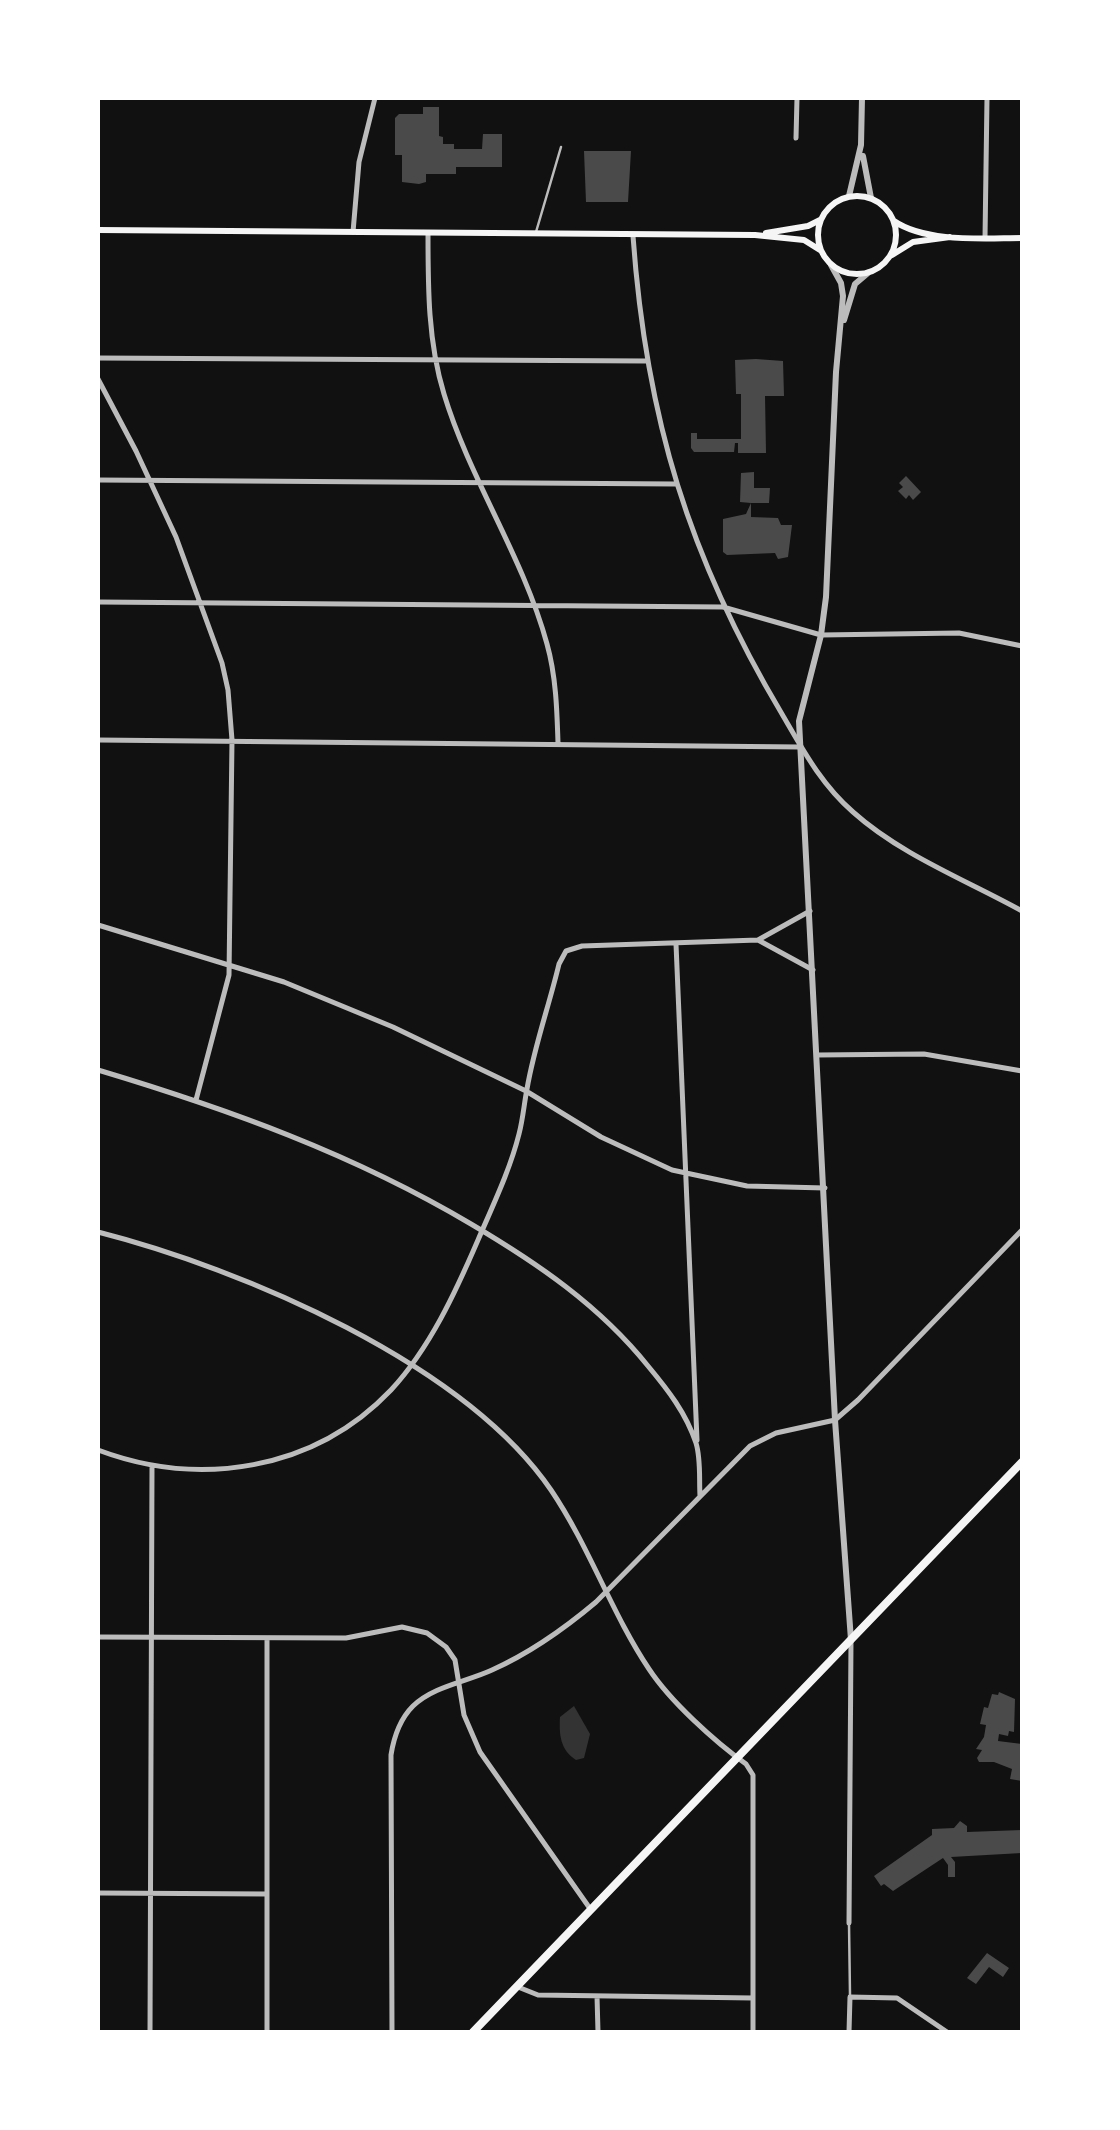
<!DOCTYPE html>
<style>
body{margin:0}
#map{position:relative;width:1120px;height:2130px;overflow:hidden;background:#111;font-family:Lato,sans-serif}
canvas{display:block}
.frame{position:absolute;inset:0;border:100px solid #fff;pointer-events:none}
</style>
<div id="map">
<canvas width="1120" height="2130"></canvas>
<div class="frame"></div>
</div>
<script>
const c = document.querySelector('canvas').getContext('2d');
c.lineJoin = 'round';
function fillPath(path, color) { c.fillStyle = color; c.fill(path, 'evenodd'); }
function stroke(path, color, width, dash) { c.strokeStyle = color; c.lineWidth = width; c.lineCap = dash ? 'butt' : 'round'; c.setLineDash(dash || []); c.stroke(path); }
fillPath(new Path2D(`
 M574 1706 590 1734 584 1758 576 1760C560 1750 559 1734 560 1717Z`), '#333');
fillPath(new Path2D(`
 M423 107H439V136L443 137V144H454V149H482L483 134H502V167H456V174H426V182L419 184 402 182V155H395V118L399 114H423Z
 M584 151H631L628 202H586Z
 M756 359 783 361 784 396H765L766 453H738V443H735L734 452H694L691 448V433H697V439H741V394H736L735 360Z
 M754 472V488H770L769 503H751V517L778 518 781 525H792L788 557 778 559 775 553 727 555 723 552V519L746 514 751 503 740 502 741 473Z
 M906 476 921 492 913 500 909 495 906 499 898 491 903 487 899 483Z
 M999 1692 1015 1699 1014 1732 1009 1731 1008 1736 999 1734 998 1741 1022 1744V1781L1010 1779 1012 1769 994 1762H979L977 1758 982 1750 976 1749 984 1737 986 1725 980 1724 984 1707 988 1708 992 1694 998 1695Z
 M960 1821 967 1826V1832L1022 1830V1853L951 1857 955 1862V1877H948V1865L943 1858 893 1891 884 1884 881 1886 874 1876 932 1835V1829L954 1828Z
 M987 1953 1009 1968 1003 1977 989 1967 976 1984 967 1978Z`), '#4a4a4a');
stroke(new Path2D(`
 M536 232 561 147
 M849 1923 850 1995`), '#bcbcbc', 2.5);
stroke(new Path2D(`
 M796 138 797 98
 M353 232 359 162 375 98
 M428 234C428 288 428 342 444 394 470 480 523 556 547 644 556 676 557 710 558 743
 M633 236C646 418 689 558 782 714 803 750 821 784 853 812 901 855 966 880 1022 911
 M985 238 987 98
 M98 358 646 361
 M98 379 136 451 176 537 222 663 228 690 232 740 229 975 196 1100
 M98 480 675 484
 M98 602 723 607 821 635 959 633 1022 646
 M98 740 800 747
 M98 925 284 982 393 1027 526 1091 601 1137 672 1170 747 1186 825 1188
 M758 940 813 970
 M676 944 697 1440
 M817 1055 924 1054 1022 1071
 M98 1070C228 1109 353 1154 471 1224 537 1263 599 1305 648 1366 668 1390 686 1413 696 1443 701 1459 699 1479 700 1496
 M98 1232C243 1269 464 1363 551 1490 589 1546 612 1614 649 1669 670 1701 714 1741 746 1764L753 1775V2032
 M98 1450C199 1488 314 1471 391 1390 430 1348 456 1291 478 1240 493 1205 510 1170 519 1134 523 1119 524 1104 527 1089 534 1047 549 1006 559 964L566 951 582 946 758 940 810 911
 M98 1637 346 1638 402 1627 427 1633 446 1647 455 1660 464 1715 480 1752 591 1910
 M267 1638V2032
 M98 1893 267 1894
 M849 1923 851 1641
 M518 1987 538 1995 753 1998
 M597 1996 598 2032
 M150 2032 152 1467
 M392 2032 391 1755C394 1736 400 1719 413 1706 434 1686 466 1682 492 1670 530 1653 564 1629 596 1602L750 1446 776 1433 835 1420 858 1400 1022 1230
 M849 2032 850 1997 897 1998 947 2032`), '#bcbcbc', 5);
stroke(new Path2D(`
 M863 156 871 198
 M849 196 861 145 862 98
 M831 265 841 283 843 296 836 372 826 597 821 635 799 721 835 1420 851 1640
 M844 320 855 284 868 273`), '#bcbcbc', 6);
stroke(new Path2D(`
 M818 235a39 39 0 1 1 78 0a39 39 0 1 1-78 0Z
 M894 221C926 243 984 238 1022 238
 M98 230 755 235 804 240 820 250
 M766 233 808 226 820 220
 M892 255 913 242 950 237`), '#f5f5f5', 6);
stroke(new Path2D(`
 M473 2032 1022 1462`), '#f5f5f5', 8);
</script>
